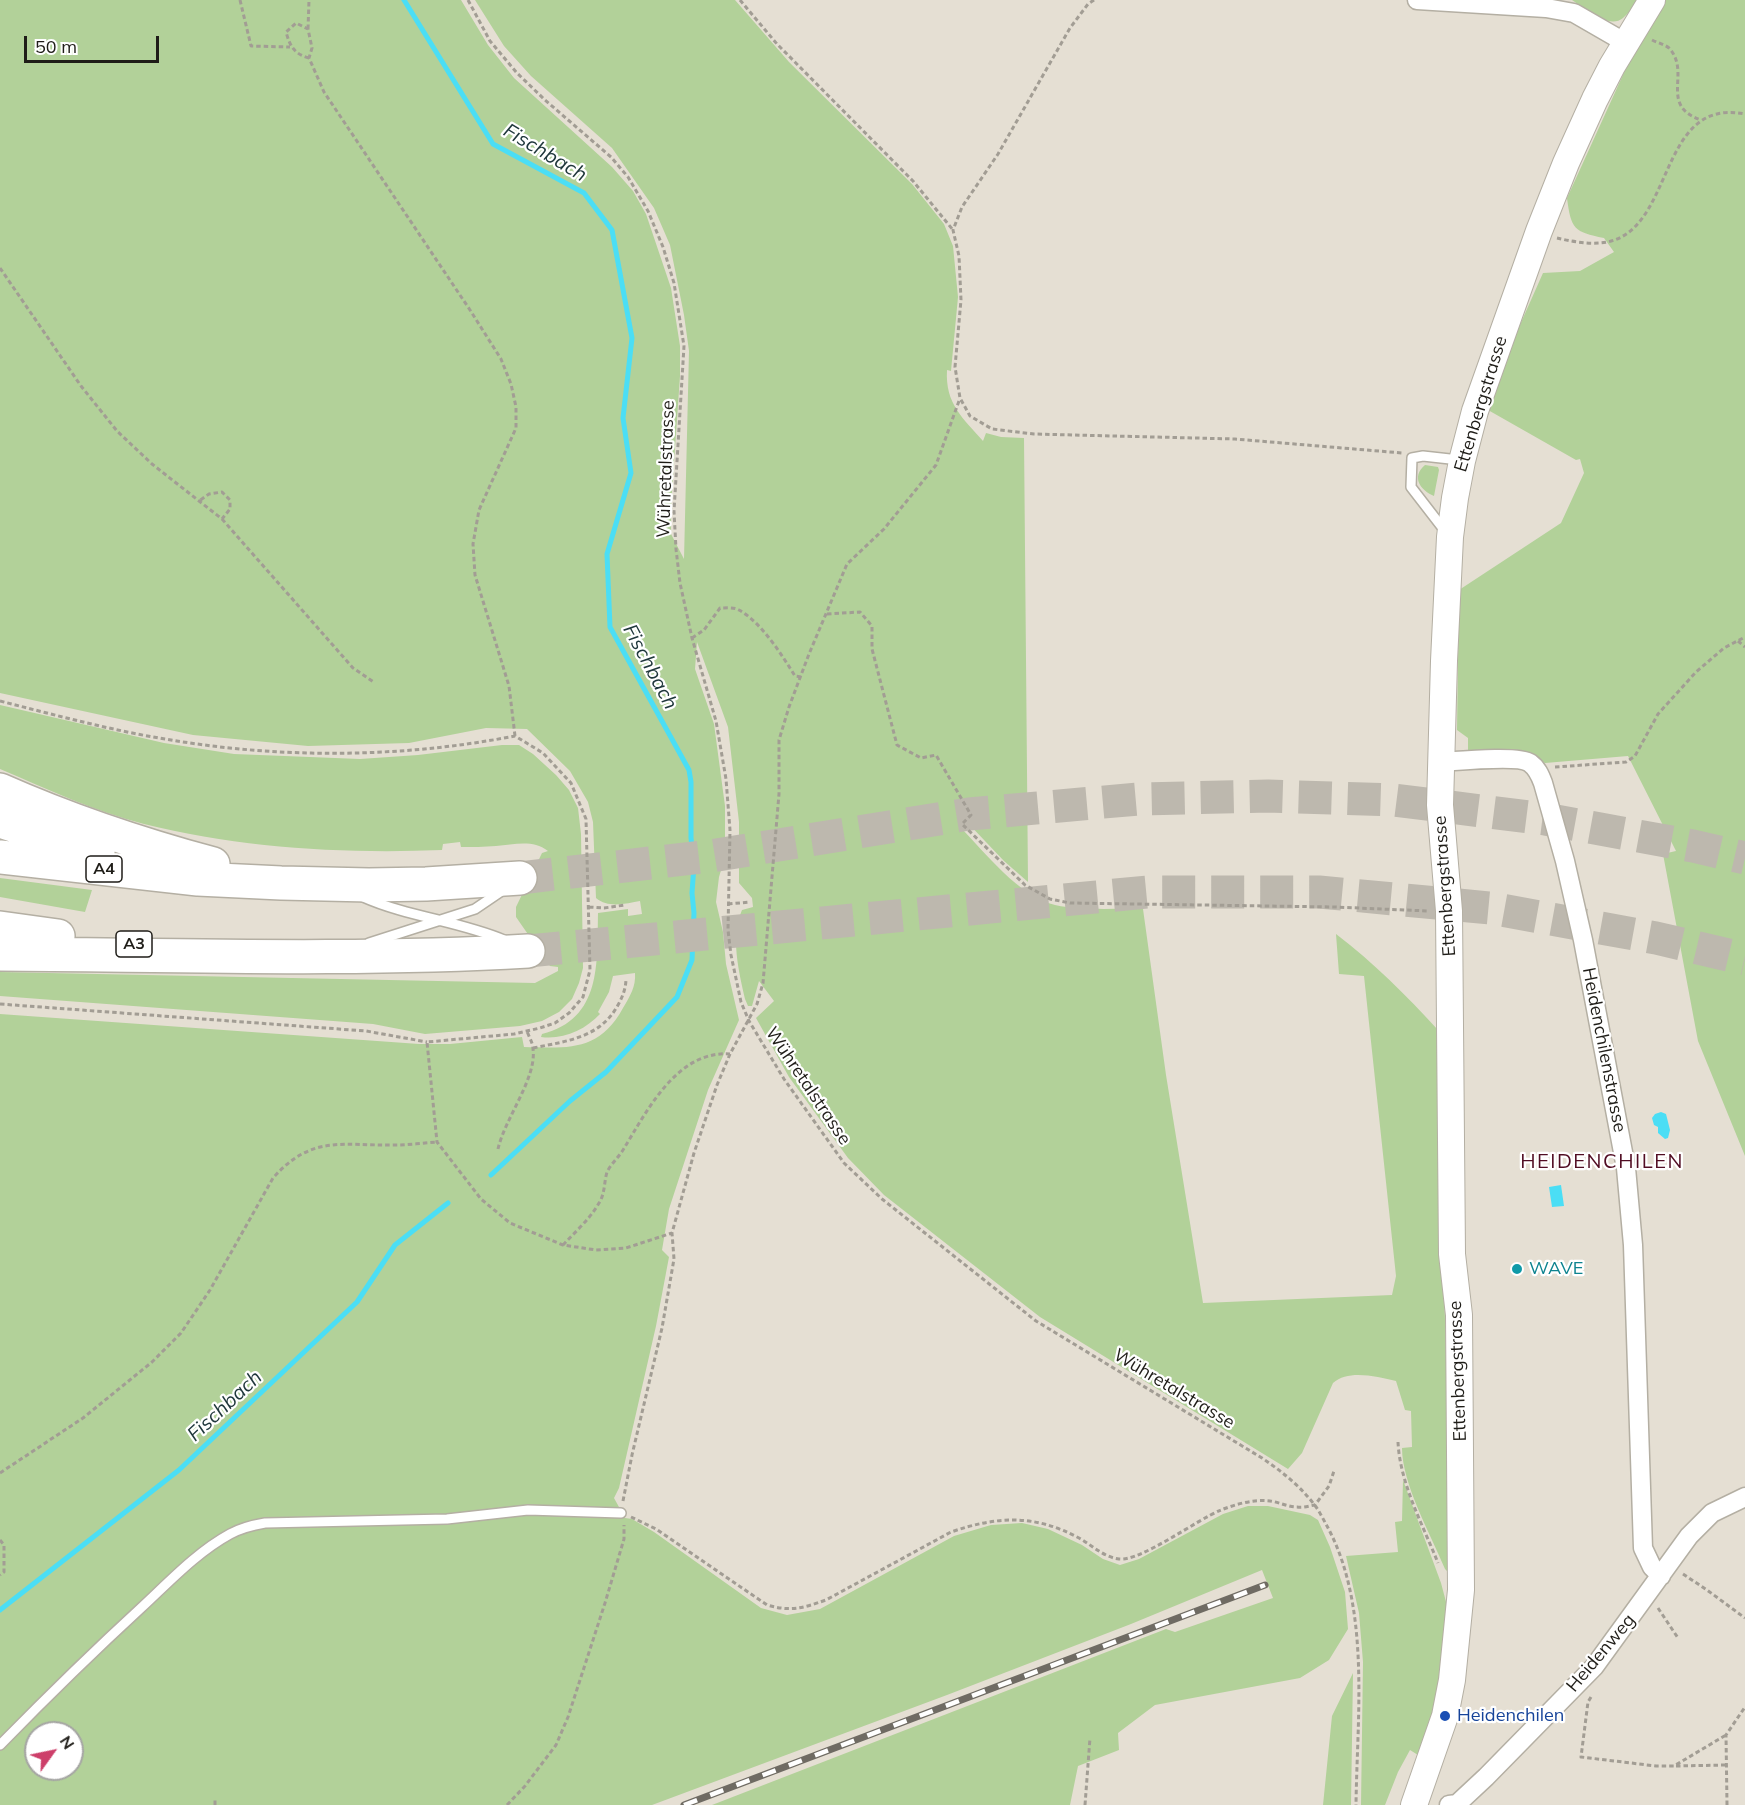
<!DOCTYPE html>
<meta charset="utf-8">
<style>
body{margin:0}
#map{position:relative;width:1745px;height:1805px;overflow:hidden;background:#e5dfd3;font-family:Mulish,sans-serif}
canvas{display:block}
.north{position:absolute;left:24px;top:1721px;width:60px;height:60px;box-sizing:border-box;background:#fff;border:2px solid #a5a5a3;border-radius:50%;rotate:57deg;font-size:16px;font-weight:700;line-height:24px;text-align:center;color:#1f1d18}
.north::after{content:'';display:block;margin:auto;width:21px;height:27px;background:#cd3f6a;clip-path:polygon(50% 0,100% 100%,50% 72%,0 100%)}
.scale{position:absolute;left:24px;top:36px;width:135px;height:27px;box-sizing:border-box;border:3px solid #1f1d18;border-top:0;padding-left:8px;font-size:18px;line-height:21px;white-space:nowrap;color:#1f1d18;-webkit-text-stroke:4px #fff;paint-order:stroke}
</style>
<div id="map">
<canvas width="1745" height="1805"></canvas>
<div class="north">N</div>
<div class="scale">50 m</div>
</div>
<script>
const c = document.querySelector('canvas').getContext('2d');
c.lineJoin = 'round';
function fillPath(path, color) { c.fillStyle = color; c.fill(path, 'evenodd'); }
function stroke(path, color, width, dash) { c.strokeStyle = color; c.lineWidth = width; c.lineCap = dash ? 'butt' : 'round'; c.setLineDash(dash || []); c.stroke(path); }
function drawText(font, color, halo, rows, align = 'center') {
  c.font = font + ' Mulish,sans-serif'; c.lineWidth = 4.5; c.setLineDash([]); c.textBaseline = 'middle'; c.strokeStyle = halo; c.fillStyle = color; for (const [text, x, y, turn = 0] of rows) {
    c.save(); c.translate(x, y); c.rotate((+turn || 0) * Math.PI / 180); c.textAlign = isNaN(turn) ? turn : align; if (halo) c.strokeText(text, 0, 0); c.fillText(text, 0, 0); c.restore();
  }
}
fillPath(new Path2D(`
 M0 0H461L488 45 514 78 612 167 633 191 646 214 671 288 680 346V376L671 506V534L684 559 689 351 684 315 670 245 654 208 612 148 531 76 504 46 475 0H735L789 62 912 184 944 224 953 246 958 297 951 371 947 370C945 404 963 418 983 441L986 433 1001 437 1024 438 1028 882 1004 861 965 820 959 826C985 852 1019 897 1055 905 1083 911 1114 908 1143 909L1166 1075 1203 1303 1392 1295 1396 1276 1364 976 1339 974 1336 934C1374 963 1406 995 1438 1030L1451 1569 1448 1572 1445 1569C1431 1535 1402 1484 1402 1448L1412 1447 1411 1411 1405 1410 1396 1381C1377 1377 1349 1369 1333 1383L1302 1453 1288 1469 1040 1317 884 1195 848 1158 789 1077 756 1018 774 1001 759 981 752 1006H748L745 999C739 972 730 937 742 910L753 907 752 898 739 883V822L728 727 697 642 695 669 714 724 725 806V857L719 877 716 902 723 932 726 964 739 1020 708 1090 669 1209 662 1250 669 1257 656 1326 619 1488 614 1498 625 1518 632 1519 654 1532 761 1608 787 1615 820 1609 954 1536 991 1525 1022 1523 1048 1529 1082 1545 1103 1559 1120 1565 1139 1559 1223 1514 1248 1506H1268L1310 1515 1318 1520 1330 1547 1345 1592 1348 1629 1329 1660 1300 1678 1155 1705 1118 1733 1119 1750 1078 1766 1070 1805H712L1166 1629 1175 1632 1273 1598 1262 1570 1131 1624 947 1695 652 1805H0V1014L419 1044H450L522 1037 524 1047C568 1048 599 1052 623 1008 630 996 636 987 635 973L613 976 609 992 598 1012 600 1014C585 1030 563 1040 541 1037L542 1034C602 1019 597 963 598 913L628 909V916L642 914 640 901C627 903 609 909 596 898L593 822 588 802 570 771 527 729 486 728 409 743 308 746 193 735 0 693ZM36 1733H72V1769H36Z
 M1572 0H1639C1633 6 1629 13 1623 18 1609 30 1584 8 1572 0Z
 M1666 0H1745V1156L1698 1041 1663 854 1676 851 1628 756 1545 763 1523 753 1468 751V738L1457 730 1459 590 1561 523 1584 473 1580 459 1576 460 1488 410 1507 354 1543 273 1580 271 1614 252 1604 238C1574 232 1571 229 1567 198L1637 44Z
 M1425 465 1438 467 1439 470 1434 496C1420 490 1411 477 1425 465Z
 M0 705 164 743 234 754 360 759 418 755 502 745H519L533 754 556 775 569 790 578 808 581 834 583 968 579 983 572 999 559 1012 542 1021 520 1026 425 1034 373 1024 0 996V972L535 983 558 971V967L550 966 516 917V907L542 853 548 851C532 839 514 845 496 846 484 847 472 847 461 847L460 842 443 844 442 850C343 854 241 848 144 824 94 811 47 789 0 769Z
 M0 878 92 890 85 912 0 897Z
 M1403 1480 1441 1583 1449 1613 1437 1706 1423 1748 1418 1755 1410 1750 1398 1772 1385 1805H1361L1363 1662 1359 1613 1346 1556 1398 1552 1395 1522 1402 1521Z
 M1353 1673 1351 1805H1323L1332 1716Z`), '#b2d199');
fillPath(new Path2D(`
 M1661 1112 1666 1114 1670 1130 1668 1138 1665 1139 1658 1133V1127L1654 1125 1652 1118 1655 1114Z
 M1561 1185 1564 1206 1552 1207 1549 1187Z`), '#4bdef5');
stroke(new Path2D(`
 M404 0 493 144 584 193 612 230 632 338 623 418 631 473 607 554 610 627 689 770 691 782V838L694 865 692 893 694 913 692 960 677 997 606 1072 570 1101 491 1175
 M0 1610 179 1470 357 1302 395 1245 448 1203`), '#4bdef5', 5);
stroke(new Path2D(`
 M520 878 711 856 969 814 1138 799 1268 796 1394 800 1545 819 1693 846 1745 858
 M528 951 1148 892H1319L1490 908 1656 938 1745 959`), '#bdb8ae', 33, [33, 16]);
const lane = new Path2D(`
 M1445 531 1411 487 1412 458 1423 456 1459 460
 M363 897C408 917 459 921 504 940
 M369 943 475 909 503 890
 M0 1745C46 1698 93 1652 142 1607 169 1582 197 1552 230 1534 241 1528 253 1525 265 1523L447 1519 528 1510 621 1513`);
const street = new Path2D(`
 M1417 0 1546 8 1574 13 1626 43
 M1440 762C1457 761 1519 755 1530 763 1537 768 1540 775 1543 783L1565 861 1583 940 1626 1168 1633 1245 1643 1548 1652 1567 1661 1576
 M1449 1805 1457 1804 1486 1777 1594 1667 1689 1536 1712 1513 1745 1497`);
const secondary = new Path2D(`
 M1414 1805 1445 1716 1452 1680 1461 1590 1459 1315 1452 1254 1449 911 1440 805 1444 661 1450 537 1455 498 1462 461 1475 411 1539 231 1566 163 1595 99 1612 66 1652 0`);
const highway = new Path2D(`
 M0 790C70 821 139 844 213 864
 M0 821 98 853
 M0 857 198 879 281 883 369 885 426 884 520 878
 M0 928 58 936
 M0 954C176 955 353 961 528 951`);
stroke(lane, '#b4afa3', 12);
stroke(street, '#b4afa3', 21);
stroke(secondary, '#b4afa3', 28);
stroke(highway, '#b4afa3', 36);
stroke(new Path2D(`
 M240 0 251 46 290 47
 M468 0 490 41 517 73 545 100 611 157 628 177 648 211 663 247 674 283 684 346 674 511 676 549 680 583 692 638 716 721 726 779 730 830 728 930 731 955 741 1002 749 1021 784 1079 844 1163 882 1199 1036 1321 1262 1458C1281 1471 1298 1484 1313 1503 1319 1510 1323 1519 1327 1526 1371 1607 1357 1716 1356 1805
 M740 0 777 44 913 181 953 230
 M1094 0 1088 4 1070 28 998 154 962 207 953 230 959 256 961 300 955 367 960 398 970 416 992 429 1034 434 1235 439 1402 453
 M308 29 309 0
 M1652 40C1658 43 1664 44 1669 48 1692 73 1658 105 1701 120
 M309 58C294 54 290 46 286 32L296 23 308 29 312 48 309 58 324 92 470 310 501 359 511 384 516 407V428L479 510 473 544 475 575 509 686 515 736
 M1557 238C1569 241 1586 244 1599 243 1677 239 1654 96 1745 114
 M0 268 81 386 117 431 152 464 222 519 230 509V500L222 492 209 494 199 501
 M222 519 353 668 375 683
 M827 614 860 612 872 626V649L897 745 921 758 936 755 971 815 962 824 1025 885 1050 899 1070 903 1334 907 1429 911
 M692 638 704 630 720 608C726 608 734 607 739 610 761 622 782 655 795 676L802 677
 M1738 641 1745 647
 M0 701C55 715 110 730 165 739 280 759 401 758 515 736L543 753 571 783 586 819 590 970 583 997 569 1013 555 1023 540 1028 514 1034 427 1042 437 1142 481 1199 510 1223 563 1245 596 1250 626 1248 672 1233
 M1555 767 1626 762 1635 756 1658 714 1696 672 1724 648 1745 637
 M728 904 750 902
 M589 907 604 908 625 905
 M0 1004 366 1031 427 1042
 M533 1048C567 1041 600 1038 618 1005 623 996 626 988 626 978
 M498 1149C505 1118 537 1078 533 1049 533 1043 529 1037 527 1031
 M563 1245C575 1232 590 1219 599 1203 605 1194 604 1182 607 1172 611 1164 618 1158 623 1150 647 1111 677 1050 730 1054
 M1398 1442C1400 1484 1423 1525 1438 1563
 M0 1473 83 1418 152 1362 181 1333 210 1290 273 1178C312 1134 343 1146 394 1145 408 1145 423 1143 437 1142
 M623 1501 632 1455 662 1328 674 1259 672 1233 694 1153 717 1085 730 1054 757 1004 763 983 779 794V740L789 707 809 654 847 564 884 529 936 465 960 398
 M631 1517 656 1529 767 1605C791 1612 803 1608 826 1600L951 1532C998 1516 1034 1514 1079 1538 1092 1545 1103 1557 1119 1559 1140 1562 1198 1519 1221 1510 1236 1504 1254 1499 1270 1501 1279 1502 1288 1507 1297 1507 1303 1508 1309 1506 1315 1505L1329 1486 1334 1471
 M0 1540 4 1545V1572L0 1575
 M1683 1574 1707 1590 1745 1618
 M1658 1608 1678 1638
 M1591 1697 1588 1702 1581 1757 1656 1766H1674L1726 1735
 M1676 1766 1726 1765
 M215 1805V1799
 M507 1805 525 1786 556 1745 568 1717 605 1603 624 1539V1525
 M1085 1805 1090 1738
 M1727 1805 1726 1735 1745 1707`), '#a29d94', 3, [4.5, 3]);
stroke(lane, '#fff', 9);
stroke(street, '#fff', 18);
stroke(secondary, '#fff', 26);
stroke(highway, '#fff', 33);
const rail = new Path2D(`
 M684 1805 1265 1585`);
stroke(rail, '#6f6b63', 7);
stroke(rail, '#fff', 4.5, [14]);
for (const [x, y, r, color] of [
 [1517,1269,6,"#0f9aa8"],
 [1445,1716,6,"#1a4fb4"]
]) { const dot = new Path2D(); dot.arc(x, y, r, 0, 2 * Math.PI); c.fillStyle = color; c.fill(dot); stroke(dot, '#fff', 2); }
for (const [x, y, w] of [
 [104,869,36],
 [134,944,36]
]) { const box = new Path2D(); box.roundRect(x - w / 2, y - 13, w, 26, 4.5); c.fillStyle = '#fff'; c.fill(box); stroke(box, '#1f1d18', 1.5); }
drawText('bold 16px', '#1f1d18', null, [
 ["A4",104,869],
 ["A3",134,944]
]);
drawText('18px', '#1f1d18', '#fff', [
 ["Ettenbergstrasse",1481,404,-73],
 ["Wühretalstrasse",666,469,-88],
 ["Ettenbergstrasse",1445,886,-94],
 ["Heidenchilenstrasse",1604,1050,79],
 ["Wühretalstrasse",808,1086,56],
 ["Ettenbergstrasse",1458,1371,-92],
 ["Wühretalstrasse",1174,1389,31],
 ["Heidenweg",1601,1653,-50]
]);
drawText('18px', '#0d838f', '#fff', [
 ["WAVE",1529,1269]
], 'left');
drawText('18px', '#164399', '#fff', [
 ["Heidenchilen",1457,1716]
], 'left');
drawText('italic 20px', '#20383c', '#fff', [
 ["Fischbach",545,153,31],
 ["Fischbach",650,667,62],
 ["Fischbach",225,1406,-43]
]);
c.letterSpacing = '1.5px';
drawText('20px', '#510d23', '#fff', [
 ["HEIDENCHILEN",1602,1162]
]);
c.letterSpacing = '0px';
</script>
